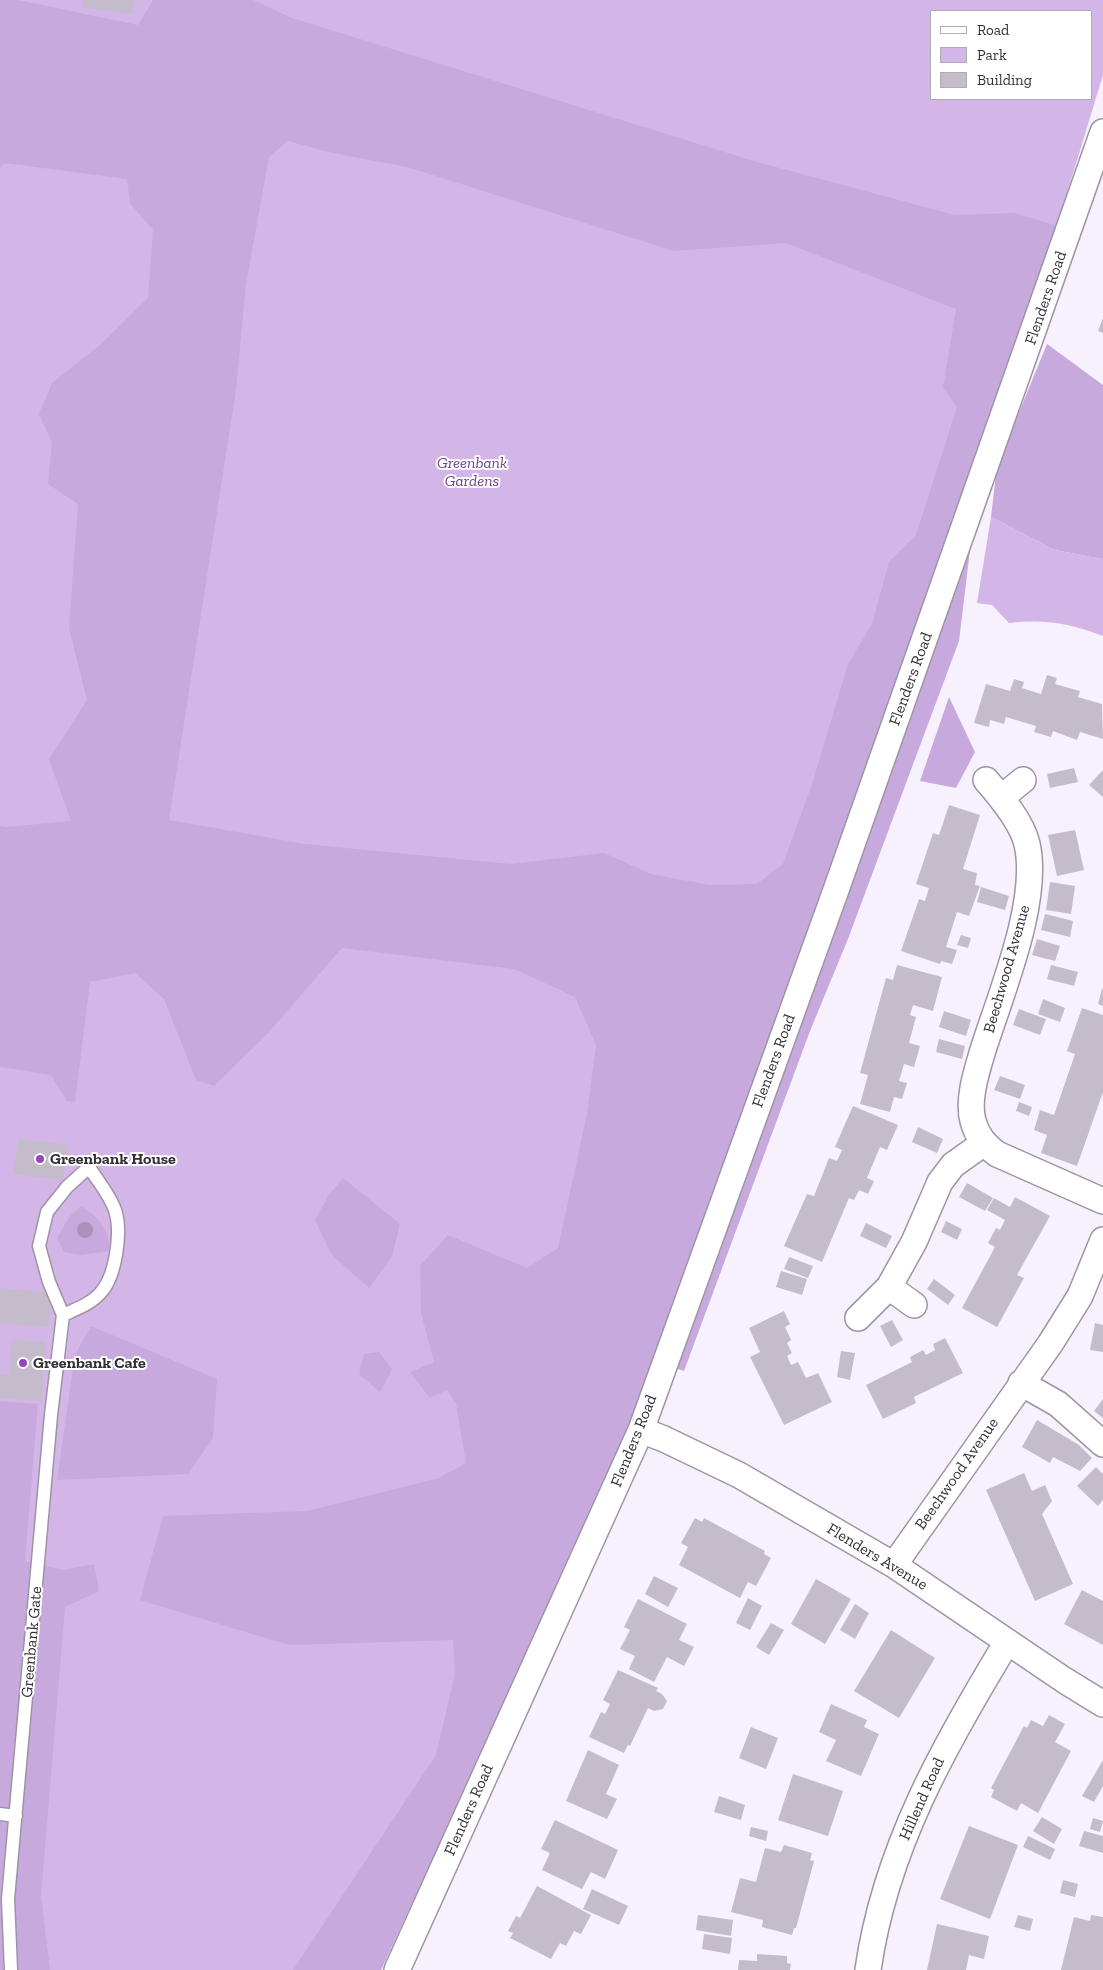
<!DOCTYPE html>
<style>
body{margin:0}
#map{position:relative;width:1103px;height:1970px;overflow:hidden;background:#f7f0fd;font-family:"Zilla Slab",serif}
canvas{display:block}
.legend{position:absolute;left:930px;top:10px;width:162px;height:90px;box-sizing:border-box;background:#fff;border:1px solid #aeacaf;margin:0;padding:6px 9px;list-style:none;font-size:15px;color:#343037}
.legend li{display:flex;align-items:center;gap:10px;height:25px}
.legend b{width:25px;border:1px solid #aeacaf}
</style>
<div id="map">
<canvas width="1103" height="1970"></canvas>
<ul class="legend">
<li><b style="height:6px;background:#fff"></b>Road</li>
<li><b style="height:14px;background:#d3b5e8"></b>Park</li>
<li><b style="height:14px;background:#c4bccb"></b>Building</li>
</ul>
</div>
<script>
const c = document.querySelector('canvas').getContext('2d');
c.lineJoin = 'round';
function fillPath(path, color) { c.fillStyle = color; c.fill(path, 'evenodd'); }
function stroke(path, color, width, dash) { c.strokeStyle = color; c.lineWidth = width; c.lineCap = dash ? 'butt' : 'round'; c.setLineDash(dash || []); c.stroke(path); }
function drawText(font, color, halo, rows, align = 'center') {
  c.font = font + ' "Zilla Slab",serif'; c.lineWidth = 4; c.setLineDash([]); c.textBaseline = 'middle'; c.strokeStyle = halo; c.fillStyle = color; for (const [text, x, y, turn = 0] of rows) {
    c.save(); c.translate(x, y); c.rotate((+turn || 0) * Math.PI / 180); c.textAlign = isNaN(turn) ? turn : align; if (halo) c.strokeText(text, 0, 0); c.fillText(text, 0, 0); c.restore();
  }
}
fillPath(new Path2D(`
 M0 0H1103V75L1057 226 631 1422 381 1970H0ZM932 11H1092V99H932Z
 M991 517 1055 550 1103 559V636C1068 623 1046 619 1009 623L992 605 977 603Z`), '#d3b5e8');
fillPath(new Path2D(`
 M0 0H18L138 25 153 0H253L292 18 757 162 955 215 1015 213 1057 226 753 1101 631 1422 520 1671 381 1970H293L436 1755 455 1673 453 1640 289 1645 140 1600 163 1516 307 1511 439 1478 466 1463 456 1403 447 1390 430 1398 410 1372 434 1362 421 1313 420 1266 448 1235 527 1268 558 1248 587 1114 596 1045 575 997 514 969 342 948 268 1033 214 1086 196 1080 164 999 135 973 90 982 75 1102 67 1101 51 1075 0 1067V826L6 827 71 821 49 759 87 700 69 628 78 504 48 484 52 442 39 414 52 383 100 345 148 298 153 230 130 203 127 179 5 163 0 167ZM288 141 333 153 407 167 674 251 786 243 956 309 943 388 957 407 916 535 889 562 872 624 848 664 812 784 783 864 757 884 710 885 651 874 604 853 511 864 305 844 169 820 236 390 246 284 269 157Z
 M1047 344 1103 385V559L1055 550 991 517 997 466Z
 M964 547 970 550 959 641 848 939 810 1031 684 1371 669 1366Z
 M949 697 975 752 956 788 920 781Z
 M343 1178 400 1224 392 1256 369 1288 331 1254 315 1220 329 1195Z
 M82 1206C99 1219 110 1228 109 1251L80 1255 64 1252 57 1238 70 1216Z
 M91 1326 217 1379 213 1438 188 1474 57 1480 75 1355Z
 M379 1352 392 1369 380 1392 359 1374 364 1354Z
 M0 1401 38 1404 25 1561 63 1570 94 1564 99 1591 65 1607 41 1895 50 1970H0Z`), '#c8a9de');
fillPath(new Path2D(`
 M83 0H134L132 14 82 8Z
 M1103 318V333L1098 331Z
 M1047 675 1057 678 1055 684 1080 691 1078 697 1102 704 1103 739 1080 732 1077 740 1053 731 1051 737 1034 732 1036 726 1006 717 1004 724 990 720 989 727 974 723 986 684 1010 691 1014 679 1024 682 1022 688 1041 694Z
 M1074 768 1078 782 1050 788 1047 774Z
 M1103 770V797L1089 785Z
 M949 805 980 815 963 869 977 873 975 885 980 886 969 916 957 912 946 947 957 950 952 964 941 961 940 964 901 951 919 899 925 901 929 888 916 884 933 833 939 835Z
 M1075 830 1084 870 1057 876 1048 835Z
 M1050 882 1075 886 1071 914 1046 910Z
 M981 887 1009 896 1005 910 977 902Z
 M1045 914 1073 921 1070 937 1041 930Z
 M961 935 971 938 968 948 957 945Z
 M1037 939 1060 946 1055 961 1032 955Z
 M897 965 942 977 933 1011 913 1005 910 1015 916 1017 909 1043 920 1046 914 1067 904 1064 899 1081 907 1083 902 1099 894 1097 890 1112 860 1104 868 1075 860 1073 886 978 893 980Z
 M1051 965 1078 972 1074 986 1047 979Z
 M1102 989H1103V1006L1098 1004Z
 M1043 999 1065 1008 1060 1022 1038 1014Z
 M1082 1008 1103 1015V1092L1077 1166 1041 1153 1047 1135 1034 1130 1040 1110 1054 1115 1075 1054 1067 1051Z
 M1019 1009 1046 1019 1040 1035 1013 1025Z
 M944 1011 971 1020 966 1036 939 1027Z
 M939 1039 965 1046 962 1059 936 1052Z
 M1000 1076 1025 1085 1020 1099 994 1090Z
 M1019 1102 1032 1107 1029 1116 1016 1111Z
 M853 1106 898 1125 887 1150 880 1147 867 1178 874 1181 868 1194 859 1190 854 1200 849 1198 822 1262 784 1246 807 1194 814 1196 829 1158 837 1161 842 1150 835 1147Z
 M918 1127 943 1139 937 1153 912 1142Z
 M18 1139 68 1145 63 1180 13 1174Z
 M967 1183 993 1198 985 1211 959 1197Z
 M1015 1197 1050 1216 1017 1275 1024 1278 997 1327 962 1308 995 1247 988 1243 996 1228 1000 1230 1005 1220 987 1210 994 1198 1010 1207Z
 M946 1221 962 1229 957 1240 941 1232Z
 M866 1223 892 1236 886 1248 860 1236Z
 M789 1257 813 1266 808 1278 784 1269Z
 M781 1271 807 1279 802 1295 776 1287Z
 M934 1279 955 1295 948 1305 927 1289Z
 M0 1288 51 1293 48 1327 0 1323Z
 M784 1311 790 1324 785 1327 791 1340 787 1343 792 1353 787 1356 791 1365 798 1362 806 1378 818 1373 832 1402 784 1425 750 1357 760 1352 749 1328Z
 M892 1320 903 1340 891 1347 880 1326Z
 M1095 1323 1103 1325V1352L1090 1350Z
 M945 1338 963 1373 914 1397 916 1403 883 1419 866 1385 912 1362 910 1357 923 1350 926 1355 935 1350 933 1344Z
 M12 1340 46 1342 41 1401 0 1398V1374H9Z
 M841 1351 855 1353 850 1380 837 1377Z
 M1103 1399V1418L1094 1411Z
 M1037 1420 1079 1445 1092 1458 1080 1471 1053 1457 1050 1463 1022 1447Z
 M1096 1467 1103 1474V1500L1098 1506 1077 1486Z
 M1024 1473 1032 1491 1045 1485 1052 1501 1042 1514 1073 1584 1035 1601 986 1490Z
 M695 1518 702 1522 704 1518 765 1551 764 1554 771 1558 756 1586 748 1582 740 1598 679 1565 688 1547 681 1543Z
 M654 1576 678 1588 668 1607 645 1594Z
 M816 1579 851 1599 825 1644 791 1624Z
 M1082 1590 1103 1601V1645L1064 1624Z
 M748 1598 762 1606 750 1630 736 1623Z
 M638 1599 687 1624 679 1640 694 1647 684 1666 667 1657 654 1682 629 1669 635 1656 620 1649 630 1630 624 1627Z
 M855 1604 869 1613 855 1639 840 1630Z
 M771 1623 784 1630 769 1655 756 1647Z
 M891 1630 935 1658 899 1718 854 1691Z
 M618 1670 658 1688 656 1691 662 1694 667 1701 663 1709 654 1711 648 1708 630 1746 628 1745 624 1753 589 1737 601 1712 605 1714 610 1704 603 1700Z
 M831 1704 867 1720 864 1727 879 1734 861 1776 826 1761 836 1740 819 1732Z
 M1049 1715 1065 1724 1055 1742 1071 1751 1038 1813 1021 1803 1017 1811 991 1797 994 1790 991 1788 1024 1726 1027 1728 1031 1720 1043 1726Z
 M751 1727 778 1738 766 1769 739 1758Z
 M588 1750 619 1765 606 1794 617 1799 607 1819 566 1801Z
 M1103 1760V1786L1094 1802 1082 1796Z
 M793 1774 843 1791 828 1836 778 1820Z
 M719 1796 745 1805 741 1820 714 1812Z
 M1042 1817 1062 1829 1054 1844 1033 1831Z
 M1093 1818 1103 1821 1100 1832 1090 1829Z
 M555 1820 618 1850 605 1879 591 1872 582 1889 542 1870 550 1853 541 1849Z
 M969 1826 1018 1845 990 1919 940 1899Z
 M751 1827 768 1831 766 1841 749 1836Z
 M1084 1831 1103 1836V1853L1079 1846Z
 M1028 1836 1055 1849 1050 1860 1023 1847Z
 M784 1845 812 1853 810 1860 814 1861 796 1928H794L792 1935 762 1927 763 1920 731 1912 740 1878 756 1882 765 1848 781 1852Z
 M1063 1880 1078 1884 1075 1897 1060 1893Z
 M537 1886 591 1915 581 1934 574 1931 566 1946 560 1943 551 1959 510 1938 513 1933 508 1931 516 1916 520 1918Z
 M592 1889 628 1906 619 1925 583 1909Z
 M698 1915 733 1920 731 1936 696 1930Z
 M1018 1915 1033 1919 1030 1931 1014 1927Z
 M1091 1915 1103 1917V1970H1061L1074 1917 1090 1921Z
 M937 1924 989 1936 984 1959 969 1955 966 1970H927Z
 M704 1934 732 1938 730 1954 702 1949Z
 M757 1954 787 1956V1963L791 1964 790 1970H738L739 1960 757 1961Z`), '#c4bccb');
const service = new Path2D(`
 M0 1814 16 1816
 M11 1970 8 1899 51 1415 63 1315 49 1282 39 1246 47 1212 67 1187 89 1167C97 1180 110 1195 115 1210 122 1231 116 1274 102 1291 93 1303 76 1309 63 1315`);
const minor = new Path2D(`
 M986 780C1000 796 1022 822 1027 844 1040 901 1001 993 983 1050 977 1070 967 1100 973 1121 977 1136 985 1145 997 1154L1103 1201
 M1001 798 1023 780
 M889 1287 914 1305
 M858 1318 889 1287 914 1242 940 1182 953 1165 984 1143
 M1021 1383 1058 1404 1103 1444
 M641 1430 664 1439 739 1475 894 1565 1064 1680 1103 1704
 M894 1565 1050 1344 1080 1296 1103 1240
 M397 1970 641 1430 836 890 1103 132
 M868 1970C885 1849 945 1744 1007 1642`);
stroke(service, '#9d95a4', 15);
stroke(minor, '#9d95a4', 28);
stroke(service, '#fff', 12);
stroke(minor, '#fff', 25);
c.fillStyle = '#ab91bc';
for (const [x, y] of [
 [85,1230]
]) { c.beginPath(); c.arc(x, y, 8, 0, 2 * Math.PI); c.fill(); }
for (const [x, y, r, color] of [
 [40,1159,5,"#9048bb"],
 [23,1363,5,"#9048bb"]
]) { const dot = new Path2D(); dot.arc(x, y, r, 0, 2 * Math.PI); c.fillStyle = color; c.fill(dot); stroke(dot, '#fff', 2); }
drawText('16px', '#343037', '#fff', [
 ["Flenders Road",1046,298,-71],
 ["Flenders Road",911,679,-70],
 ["Beechwood Avenue",1007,969,-74],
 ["Flenders Road",774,1061,-70],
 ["Flenders Road",634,1441,-68],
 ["Beechwood Avenue",957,1474,-55],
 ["Flenders Avenue",877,1557,31],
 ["Greenbank Gate",32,1642,-85],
 ["Hillend Road",922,1799,-66],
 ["Flenders Road",469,1810,-66]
]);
drawText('italic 16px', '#6c4386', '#fff', [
 ["Greenbank",472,463],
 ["Gardens",472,481]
]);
drawText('bold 16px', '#343037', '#fff', [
 ["Greenbank House",50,1159],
 ["Greenbank Cafe",33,1363]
], 'left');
</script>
